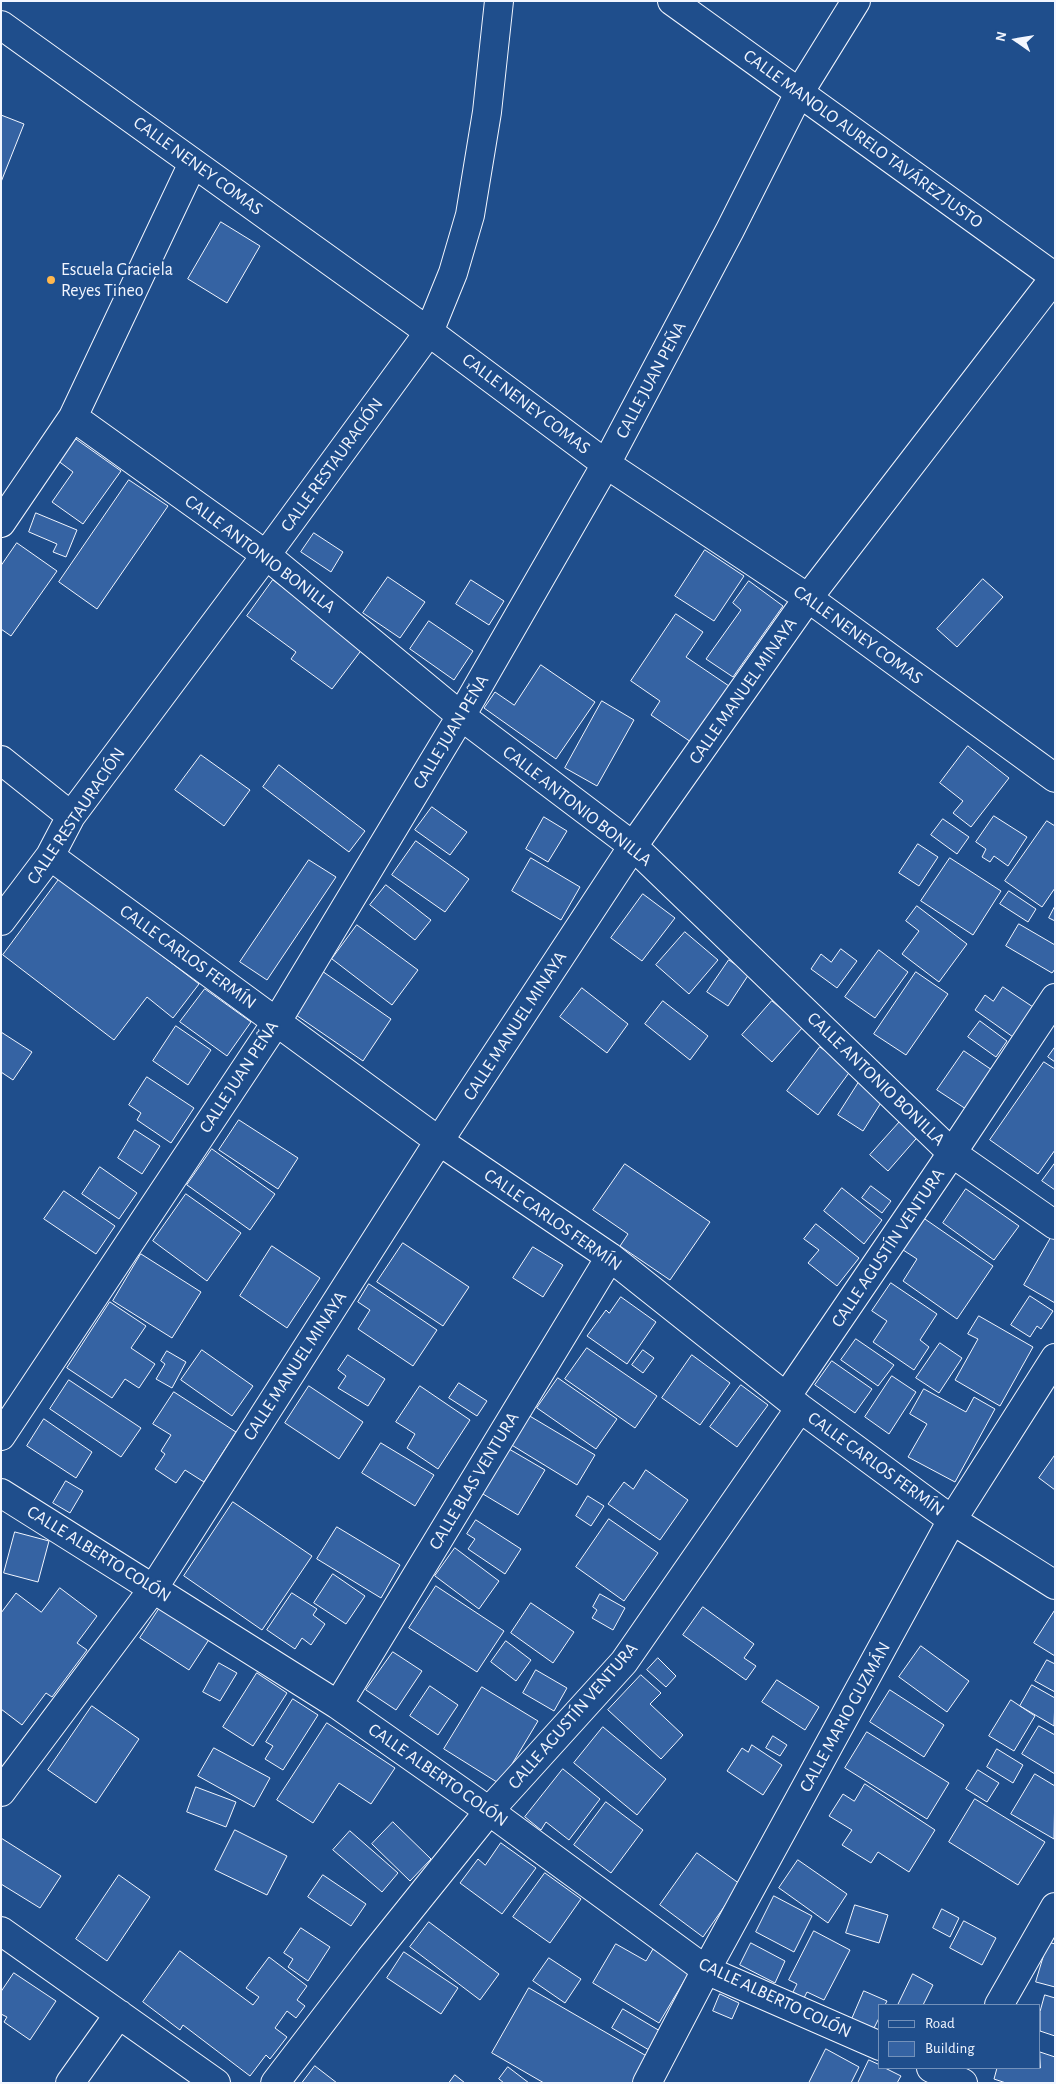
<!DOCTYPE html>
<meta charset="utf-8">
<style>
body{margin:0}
#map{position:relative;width:1056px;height:2084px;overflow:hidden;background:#1f4e8c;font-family:"Alegreya Sans",sans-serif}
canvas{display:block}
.frame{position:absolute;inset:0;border:2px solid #f2f6ff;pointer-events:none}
.legend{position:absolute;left:878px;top:2004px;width:162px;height:65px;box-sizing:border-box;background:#1f4e8c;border:1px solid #7391ba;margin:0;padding:6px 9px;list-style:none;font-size:15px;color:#f2f6ff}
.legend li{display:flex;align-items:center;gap:10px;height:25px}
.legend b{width:25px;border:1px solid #7391ba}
.north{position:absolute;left:991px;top:15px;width:50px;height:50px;-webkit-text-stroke:4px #1f4e8c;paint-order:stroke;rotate:283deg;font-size:14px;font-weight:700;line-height:20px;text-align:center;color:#f2f6ff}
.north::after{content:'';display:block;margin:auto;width:18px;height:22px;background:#f2f6ff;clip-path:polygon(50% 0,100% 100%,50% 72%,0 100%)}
</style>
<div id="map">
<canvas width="1056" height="2084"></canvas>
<div class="frame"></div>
<ul class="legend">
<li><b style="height:6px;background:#1f4e8c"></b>Road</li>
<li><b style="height:14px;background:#3563a3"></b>Building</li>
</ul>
<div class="north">N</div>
</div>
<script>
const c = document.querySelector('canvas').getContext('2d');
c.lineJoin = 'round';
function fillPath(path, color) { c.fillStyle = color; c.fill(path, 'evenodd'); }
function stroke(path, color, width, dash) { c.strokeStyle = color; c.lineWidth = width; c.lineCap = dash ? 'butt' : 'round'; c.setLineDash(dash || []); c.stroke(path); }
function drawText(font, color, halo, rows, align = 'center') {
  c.font = font + ' "Alegreya Sans",sans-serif'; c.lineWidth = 4; c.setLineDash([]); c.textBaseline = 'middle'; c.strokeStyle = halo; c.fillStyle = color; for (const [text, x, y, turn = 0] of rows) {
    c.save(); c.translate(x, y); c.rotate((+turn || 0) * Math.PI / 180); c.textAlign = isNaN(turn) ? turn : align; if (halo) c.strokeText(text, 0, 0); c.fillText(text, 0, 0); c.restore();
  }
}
const building = new Path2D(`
 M1 115 24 124 1 182Z
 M221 222 260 246 227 303 188 279Z
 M73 437 121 471 83 524 52 502 73 472 57 460Z
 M129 480 168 506 97 609 59 582Z
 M36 513 77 530 66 557 53 552 57 544 29 532Z
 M314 533 343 552 331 572 301 552Z
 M17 543 57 571 11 636 1 629V566Z
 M705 550 744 576 714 621 675 596Z
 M388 577 425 602 400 638 363 613Z
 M983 579 1003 597 957 647 937 629Z
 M273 580 363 648 332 689 291 659 296 652 247 616Z
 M471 580 504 601 489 625 456 604Z
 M749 581 783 606 733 677 706 659 741 610 733 603Z
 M676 614 703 632 686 657 729 686 691 742 651 715 660 701 631 681Z
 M429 621 473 651 454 680 410 649Z
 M541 665 595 702 556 759 484 708 495 692 514 705Z
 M602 701 634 720 597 786 565 768Z
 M968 746 1009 778 971 827 953 813 963 801 940 783Z
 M201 755 250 790 224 826 175 790Z
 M279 765 365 831 349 852 263 787Z
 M432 807 467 832 450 855 415 830Z
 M994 816 1027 837 1008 866 994 856 990 862 982 857 986 849 976 842Z
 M544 817 567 831 548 862 526 849Z
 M943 819 969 837 957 854 931 835Z
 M1047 821 1055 826V888L1042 907 1005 881Z
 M416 841 469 879 445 912 392 875Z
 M918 844 938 857 919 886 899 873Z
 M531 858 580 887 561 920 512 891Z
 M950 858 1001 891 973 935 921 901Z
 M309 860 336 877 267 980 240 962Z
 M60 878 199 984 173 1018 147 997 114 1040 3 955Z
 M386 885 431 920 415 940 370 905Z
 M1009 891 1036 909 1028 922 1000 904Z
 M643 894 675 918 642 961 611 938Z
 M917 906 967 944 939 982 902 954 919 931 906 921Z
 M1055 906V921L1049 918Z
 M1019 924 1055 945V969L1052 973 1006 946Z
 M357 925 418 970 392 1005 332 959Z
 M685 932 718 960 689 994 656 965Z
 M841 949 857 961 837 988 811 969 821 954 831 962Z
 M879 950 908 972 875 1018 845 997Z
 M729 960 749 974 728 1006 707 992Z
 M322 971 391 1019 363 1061 293 1013Z
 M916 972 948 994 906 1055 874 1034Z
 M1003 987 1033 1007 1013 1037 975 1010 985 995 993 1001Z
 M582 988 628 1024 607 1053 560 1017Z
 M205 989 251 1022 227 1056 180 1022Z
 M663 1001 708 1036 690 1060 645 1024Z
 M772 1001 803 1027 772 1062 742 1035Z
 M980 1021 1007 1041 996 1057 968 1037Z
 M176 1026 211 1050 188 1085 153 1061Z
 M1 1032 32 1052 13 1080 1 1072Z
 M820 1047 851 1070 818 1115 787 1091Z
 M1055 1047V1062L1048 1057Z
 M964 1051 992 1070 966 1109 937 1090Z
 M1044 1062 1055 1069V1150L1038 1174 990 1140Z
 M147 1077 194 1108 171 1143 137 1120 141 1113 129 1105Z
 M859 1082 884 1098 863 1131 838 1115Z
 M905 1116 922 1132 888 1171 870 1155Z
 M239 1120 298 1158 278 1189 219 1150Z
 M135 1130 160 1146 142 1174 118 1158Z
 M212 1149 275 1194 250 1230 187 1185Z
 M1055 1163V1190L1042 1181Z
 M625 1164 710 1222 670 1280 620 1246 628 1234 593 1210Z
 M100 1167 137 1193 119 1219 82 1194Z
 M871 1186 891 1201 882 1213 862 1198Z
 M842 1188 882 1220 864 1244 824 1211Z
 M966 1189 1019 1226 994 1260 943 1223Z
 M64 1191 115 1226 96 1254 44 1219Z
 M186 1194 241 1233 207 1281 153 1241Z
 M922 1217 993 1266 957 1319 903 1281 917 1259 900 1248Z
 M816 1224 859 1258 837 1286 808 1263 819 1250 804 1239Z
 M1053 1234 1055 1236V1303L1024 1285Z
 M403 1243 469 1287 443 1326 377 1282Z
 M272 1246 320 1278 287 1328 240 1296Z
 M533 1247 563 1265 543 1297 513 1278Z
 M141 1254 201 1292 172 1338 113 1301Z
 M891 1283 937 1314 920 1340 929 1347 914 1370 873 1342 887 1321 872 1311Z
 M369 1284 437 1330 413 1366 358 1329 370 1310 358 1302Z
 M1030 1296 1053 1311 1041 1329 1037 1326 1030 1337 1011 1325Z
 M621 1297 656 1322 627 1364 587 1336 606 1310 609 1313Z
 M110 1302 146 1326 131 1348 155 1364 139 1388 125 1379 112 1398 67 1368Z
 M979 1316 1033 1347 1000 1406 955 1380 978 1339 968 1334Z
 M856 1339 894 1365 878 1386 841 1360Z
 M940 1343 962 1358 939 1393 916 1378Z
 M587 1348 657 1396 635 1428 565 1379Z
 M202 1350 253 1386 232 1416 181 1380Z
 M643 1350 654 1358 643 1373 632 1365Z
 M167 1351 186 1362 172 1388 156 1379 165 1364 161 1361Z
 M348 1355 385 1379 368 1406 338 1388 346 1376 338 1370Z
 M692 1355 730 1383 700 1425 662 1398Z
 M832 1361 872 1389 855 1413 815 1385Z
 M892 1376 916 1392 889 1434 865 1417Z
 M558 1378 617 1419 596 1449 537 1408Z
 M69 1380 141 1428 121 1457 50 1409Z
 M459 1383 487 1401 477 1416 449 1398Z
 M741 1385 768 1405 737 1447 710 1427Z
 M309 1386 363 1422 339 1459 285 1423Z
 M420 1386 470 1420 438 1469 407 1448 415 1434 396 1422Z
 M924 1389 966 1412 974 1397 995 1409 955 1482 908 1457 927 1424 910 1414Z
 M174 1392 236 1432 204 1482 185 1470 176 1483 155 1469 165 1454 161 1451 171 1435 153 1424Z
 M528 1415 595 1455 577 1485 510 1444Z
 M44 1419 92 1452 76 1478 27 1446Z
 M381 1443 434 1475 415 1506 362 1473Z
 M509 1449 545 1470 518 1515 483 1494Z
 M1055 1455V1490L1039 1478Z
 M646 1470 688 1500 660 1540 608 1504 624 1482 633 1489Z
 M66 1481 83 1491 70 1513 53 1503Z
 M588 1496 604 1506 591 1526 576 1516Z
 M233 1502 312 1556 262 1630 184 1576Z
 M609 1519 658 1553 624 1601 576 1567Z
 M476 1520 521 1549 505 1574 468 1549 475 1539 467 1534Z
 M337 1527 400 1565 381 1598 317 1559Z
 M15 1532 49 1541 38 1582 4 1573Z
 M455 1548 499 1581 479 1609 435 1576Z
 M333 1574 365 1596 346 1624 314 1603Z
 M436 1586 504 1631 477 1672 409 1628Z
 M60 1588 97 1616 77 1643 87 1650 52 1697 46 1693 22 1725 1 1709V1613L16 1593 41 1612Z
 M292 1593 317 1609 313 1615 325 1624 311 1645 302 1638 295 1649 267 1630Z
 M600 1594 625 1608 613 1630 592 1618 597 1610 593 1607Z
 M531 1603 574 1632 553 1663 511 1633Z
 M161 1606 210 1638 189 1670 140 1638Z
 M703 1607 754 1644 744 1658 756 1666 746 1680 683 1635Z
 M1055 1610V1656L1034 1643Z
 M506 1641 531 1660 516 1681 491 1662Z
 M921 1646 969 1681 947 1712 899 1677Z
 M393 1652 422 1671 396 1710 366 1690Z
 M658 1658 676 1676 666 1687 647 1670Z
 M1047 1660 1055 1664V1692L1035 1681Z
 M219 1663 237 1673 220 1701 203 1692Z
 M536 1670 567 1688 554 1711 523 1693Z
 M257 1673 287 1693 253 1746 223 1727Z
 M641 1675 661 1693 650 1704 683 1735 661 1759 608 1710Z
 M777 1680 819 1707 805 1730 762 1702Z
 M1032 1685 1055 1698 1054 1726 1020 1706Z
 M430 1686 458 1705 438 1735 410 1716Z
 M482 1687 538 1721 500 1784 444 1749Z
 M890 1690 944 1725 924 1757 870 1722Z
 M293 1699 318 1715 283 1770 265 1759 273 1746 266 1742Z
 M1011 1700 1035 1716 1014 1751 989 1736Z
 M92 1706 139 1739 96 1803 48 1770Z
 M327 1723 395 1768 371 1804 339 1783 313 1823 277 1800Z
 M1039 1726 1055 1735V1774L1022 1754Z
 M603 1727 666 1779 637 1815 574 1763Z
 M867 1732 949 1783 927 1819 845 1768Z
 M773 1736 787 1745 780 1756 766 1748Z
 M752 1745 782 1765 763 1795 727 1771 742 1748 748 1752Z
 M214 1748 270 1778 254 1807 198 1776Z
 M997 1749 1023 1765 1013 1783 987 1767Z
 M563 1769 600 1799 569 1840 546 1822 541 1830 525 1817Z
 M978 1770 999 1783 987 1802 966 1789Z
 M1035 1774 1055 1786 1054 1839 1011 1814Z
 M865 1784 935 1830 909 1872 878 1852 871 1863 842 1845 852 1830 829 1816 843 1794 854 1801Z
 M196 1787 236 1802 226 1827 187 1812Z
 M975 1799 1045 1842 1018 1885 949 1842Z
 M606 1802 643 1830 611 1873 574 1845Z
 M393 1822 431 1859 410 1881 372 1844Z
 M235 1830 287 1856 267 1895 215 1870Z
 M350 1831 398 1873 382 1892 333 1850Z
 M1 1838 61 1876 40 1908 1 1884Z
 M501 1843 536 1868 502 1914 460 1883 478 1859 485 1865Z
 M697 1853 740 1884 703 1937 660 1905Z
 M798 1860 847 1894 828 1923 779 1888Z
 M545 1873 581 1899 550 1943 513 1917Z
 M119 1875 150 1897 107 1961 76 1939Z
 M323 1875 366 1904 351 1926 308 1897Z
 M774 1896 812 1916 794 1952 756 1932Z
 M855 1905 888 1915 879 1943 846 1933Z
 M942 1909 959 1918 950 1937 933 1928Z
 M964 1921 996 1938 982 1965 950 1948Z
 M429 1922 499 1974 480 2000 410 1947Z
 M301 1928 330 1947 308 1981 288 1967 293 1959 284 1953Z
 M814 1931 850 1950 824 2000 807 1992 804 1998 793 1992 797 1984 789 1980Z
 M1048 1942 1055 1944V1987L1036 1982Z
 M751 1943 785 1961 775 1983 740 1965Z
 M616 1944 646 1961 653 1949 690 1971 659 2023 593 1983Z
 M180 1951 253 2005 259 1997 246 1988 269 1957 307 1986 297 2000 305 2006 296 2018 287 2011 275 2028 287 2037 270 2059 266 2055 250 2076 183 2025 180 2030 143 2002Z
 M404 1952 458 1988 441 2014 387 1978Z
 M549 1958 581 1979 565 2003 533 1981Z
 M14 1973 56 2001 30 2040 4 2022 7 2017 1 2014V1992Z
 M913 1974 933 1985 923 2005H898Z
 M529 1988 650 2058 636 2083H544L492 2053Z
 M864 1991 887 2001 885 2005H880V2016L874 2028 852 2019Z
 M720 1994 739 2003 732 2019 713 2011Z
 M1045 1995 1055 1998V2036L1040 2031V2012Z
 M623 2009 660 2031 649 2050 612 2028Z
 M826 2049 859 2067 851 2083H809Z
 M1040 2052 1055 2057V2083H1006L994 2079 997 2068H1040Z
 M869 2060 880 2065V2068H885L901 2076 897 2083H858Z
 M315 2066 337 2083H302Z
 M508 2067 529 2083H504L499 2079Z
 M455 2075 465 2083H449Z`);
fillPath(building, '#3563a3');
stroke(building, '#f2f6ff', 1);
const minor = new Path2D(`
 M672 1 1055 277
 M1 25 429 332 606 464 808 598 1055 778
 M73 417 266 555 461 716 633 846 952 1153 1055 1225
 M1 523 73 417 193 163
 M1 760 71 816
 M50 856 439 1141 610 1257 800 1408 952 1520 1055 1585
 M1 921 50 856 71 816 266 555 429 332 453 273 470 215 487 112 499 1
 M786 1397 952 1153 1055 998
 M1 1436 277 1021 461 716 606 464 730 230 799 93 856 1
 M1 1493 338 1705 489 1811 706 1970 880 2046
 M338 1705 610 1257
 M1 1792 153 1589 439 1141 633 846 808 598 1055 277
 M1 1931 216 2083
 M999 2005 1055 1907
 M931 2068 963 2083
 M70 2083 119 2014
 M275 2083 370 1959 489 1811 624 1662 800 1408
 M647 2083 706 1970 952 1520 1055 1358`);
stroke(minor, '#f2f6ff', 30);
stroke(minor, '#1f4e8c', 28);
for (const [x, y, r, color] of [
 [51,280,5,"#ffb74d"]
]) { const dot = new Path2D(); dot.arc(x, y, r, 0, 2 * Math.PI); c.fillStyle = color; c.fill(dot); stroke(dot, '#1f4e8c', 2); }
drawText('18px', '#f2f6ff', '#1f4e8c', [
 ["CALLE MANOLO AURELO TAVÁREZ JUSTO",863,139,36],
 ["CALLE NENEY COMAS",198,166,36],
 ["CALLE JUAN PEÑA",651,380,-62],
 ["CALLE NENEY COMAS",526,404,37],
 ["CALLE RESTAURACIÓN",332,465,-54],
 ["CALLE ANTONIO BONILLA",260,554,37],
 ["CALLE NENEY COMAS",858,635,36],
 ["CALLE MANUEL MINAYA",743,691,-55],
 ["CALLE JUAN PEÑA",451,732,-59],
 ["CALLE ANTONIO BONILLA",577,806,38],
 ["CALLE RESTAURACIÓN",76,816,-56],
 ["CALLE CARLOS FERMÍN",188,957,36],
 ["CALLE MANUEL MINAYA",515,1026,-57],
 ["CALLE JUAN PEÑA",239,1077,-57],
 ["CALLE ANTONIO BONILLA",876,1079,44],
 ["CALLE CARLOS FERMÍN",553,1220,35],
 ["CALLE AGUSTÍN VENTURA",888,1248,-56],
 ["CALLE MANUEL MINAYA",295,1366,-57],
 ["CALLE CARLOS FERMÍN",876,1464,36],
 ["CALLE BLAS VENTURA",474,1481,-59],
 ["CALLE ALBERTO COLÓN",99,1554,32],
 ["CALLE AGUSTÍN VENTURA",573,1716,-49],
 ["CALLE MARIO GUZMÁN",845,1717,-61],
 ["CALLE ALBERTO COLÓN",438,1775,35],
 ["CALLE ALBERTO COLÓN",775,1998,25]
]);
drawText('18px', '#f2f6ff', '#1f4e8c', [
 ["Escuela Graciela",61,270],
 ["Reyes Tineo",61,291]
], 'left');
</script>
